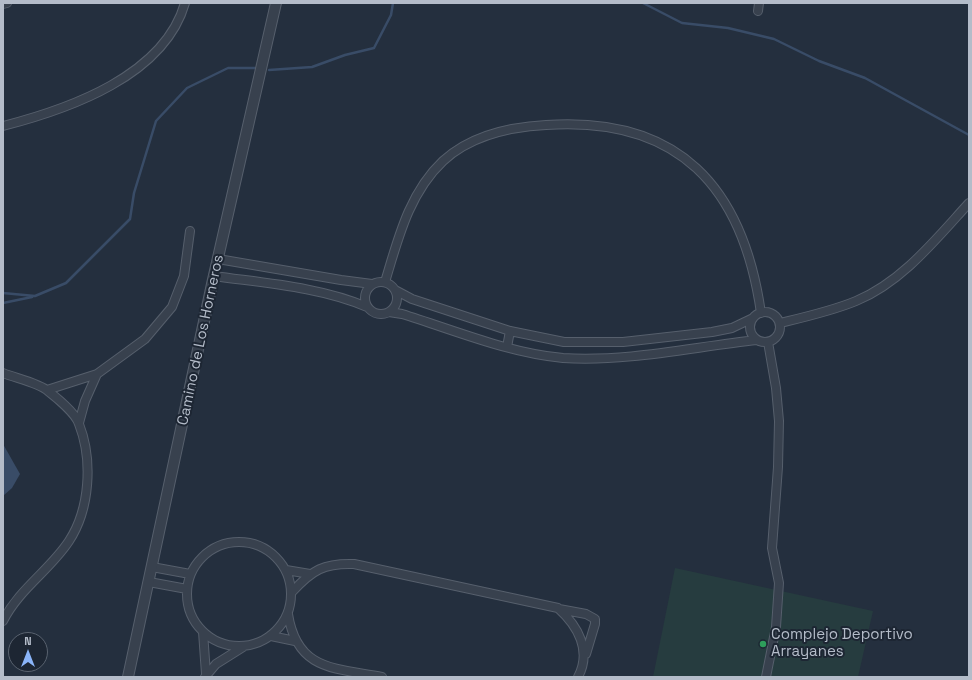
<!DOCTYPE html>
<style>
body{margin:0}
#map{position:relative;width:972px;height:680px;overflow:hidden;background:#242f3e;font-family:"Space Grotesk",sans-serif}
canvas{display:block}
.frame{position:absolute;inset:0;border:4px solid #b4bcc9;pointer-events:none}
.north{position:absolute;left:8px;top:632px;width:40px;height:40px;box-sizing:border-box;background:#1d2633;border:1px solid #59626f;border-radius:50%;rotate:0deg;font-size:11px;font-weight:700;line-height:16px;text-align:center;color:#b4bcc9}
.north::after{content:'';display:block;margin:auto;width:14px;height:18px;background:#8ab4f8;clip-path:polygon(50% 0,100% 100%,50% 72%,0 100%)}
</style>
<div id="map">
<canvas width="972" height="680"></canvas>
<div class="frame"></div>
<div class="north">N</div>
</div>
<script>
const c = document.querySelector('canvas').getContext('2d');
c.lineJoin = 'round';
function fillPath(path, color) { c.fillStyle = color; c.fill(path, 'evenodd'); }
function stroke(path, color, width, dash) { c.strokeStyle = color; c.lineWidth = width; c.lineCap = dash ? 'butt' : 'round'; c.setLineDash(dash || []); c.stroke(path); }
function drawText(font, color, halo, rows, align = 'center') {
  c.font = font + ' "Space Grotesk",sans-serif'; c.lineWidth = 4; c.setLineDash([]); c.textBaseline = 'middle'; c.strokeStyle = halo; c.fillStyle = color; for (const [text, x, y, turn = 0] of rows) {
    c.save(); c.translate(x, y); c.rotate((+turn || 0) * Math.PI / 180); c.textAlign = isNaN(turn) ? turn : align; if (halo) c.strokeText(text, 0, 0); c.fillText(text, 0, 0); c.restore();
  }
}
fillPath(new Path2D(`
 M675 568 873 611 858 677H653Z`), '#263c3f');
fillPath(new Path2D(`
 M3 444 20 474 12 488 3 496Z`), '#394c67');
stroke(new Path2D(`
 M643 3 682 23 728 28 774 39 819 61 865 78 969 135
 M269 70 312 67 345 55 374 48 391 15 393 3
 M3 293 35 296 66 283 130 219 134 193 156 121 187 88 228 68H255
 M3 303 32 297`), '#394c67', 2.5);
const minor = new Path2D(`
 M3 4 7 3
 M758 11 759 3
 M3 126C69 109 164 76 185 3
 M218 259 341 280 372 284
 M214 276C263 283 321 287 367 307
 M365 298a16 16 0 1 1 32 0a16 16 0 1 1-32 0Z
 M385 282C398 239 409 193 443 161 471 135 509 127 546 125 679 116 743 187 761 313
 M395 290 412 299 510 331 564 342H623L712 332 732 328 753 318
 M750 327a15 15 0 1 1 30 0a15 15 0 1 1-30 0Z
 M389 312 402 314C454 330 508 353 563 358 629 362 692 347 757 340
 M780 323C805 317 832 311 856 301 902 282 936 239 969 203
 M507 347 510 331
 M3 373C15 378 39 383 48 391 57 398 76 414 79 424 93 460 90 509 69 541 50 570 19 589 3 621
 M47 390 97 374 145 339 172 307 184 276 190 231
 M79 423 85 401 97 374
 M187 594a52 52 0 1 1 104 0a52 52 0 1 1-104 0Z
 M152 567 190 574
 M286 570 310 574
 M149 582 187 589
 M292 592C312 570 324 563 354 564L558 608C578 626 592 651 578 677
 M559 609 586 614 595 619V624L586 654
 M288 614C297 671 335 668 382 677
 M203 632 206 674
 M271 636 295 641
 M205 677 216 664 243 647
 M766 677 776 627 779 583 772 548 778 467 779 421 776 388 768 342`);
const tertiary = new Path2D(`
 M128 677 212 284 276 3`);
stroke(minor, '#565f6c', 10);
stroke(tertiary, '#565f6c', 12);
stroke(minor, '#38414e', 8);
stroke(tertiary, '#38414e', 10);
for (const [x, y, r, color] of [
 [763,644,4,"#2e9e5b"]
]) { const dot = new Path2D(); dot.arc(x, y, r, 0, 2 * Math.PI); c.fillStyle = color; c.fill(dot); stroke(dot, '#1d2633', 1.5); }
drawText('15px', '#b4bcc9', '#1d2633', [
 ["Camino de Los Horneros",201,340,-78]
]);
drawText('15px', '#b4bcc9', '#1d2633', [
 ["Complejo Deportivo",771,635],
 ["Arrayanes",771,652]
], 'left');
</script>
